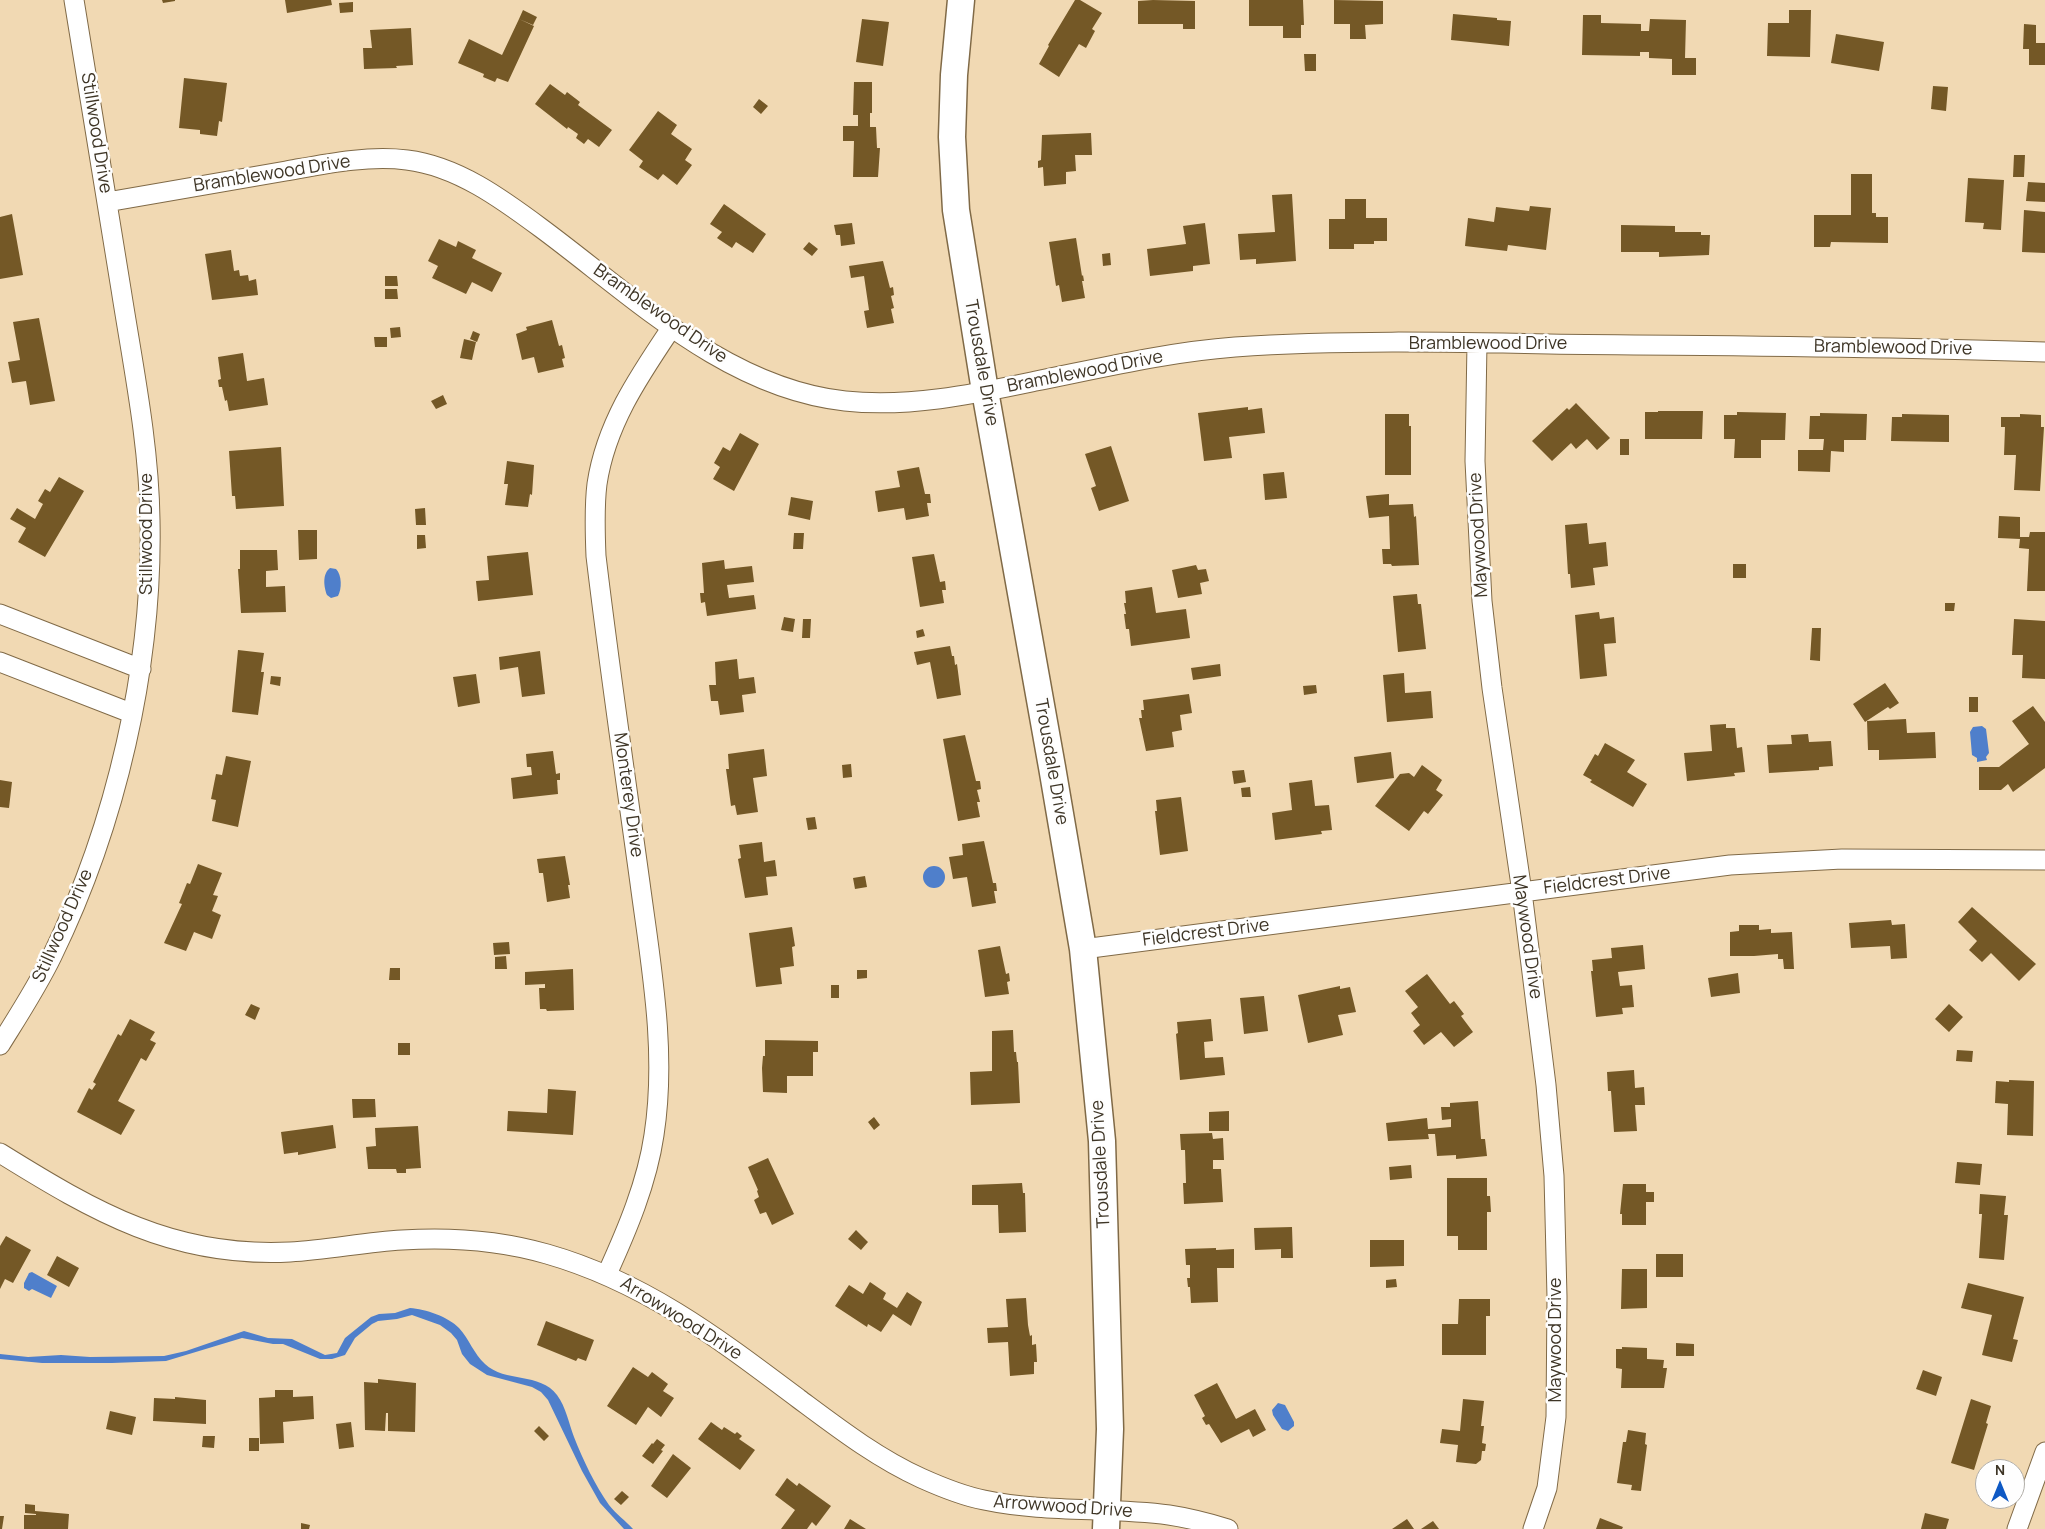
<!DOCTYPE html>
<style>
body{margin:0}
#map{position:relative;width:2045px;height:1529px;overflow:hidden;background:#f1d9b3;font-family:Manrope,sans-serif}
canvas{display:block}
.north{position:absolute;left:1975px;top:1459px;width:50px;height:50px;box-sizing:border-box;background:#fefefe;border:1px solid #b1aea8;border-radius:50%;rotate:0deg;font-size:14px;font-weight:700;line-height:20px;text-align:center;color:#3e3526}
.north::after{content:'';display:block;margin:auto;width:18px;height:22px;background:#0e59c4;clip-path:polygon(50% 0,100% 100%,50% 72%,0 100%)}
</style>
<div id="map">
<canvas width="2045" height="1529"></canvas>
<div class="north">N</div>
</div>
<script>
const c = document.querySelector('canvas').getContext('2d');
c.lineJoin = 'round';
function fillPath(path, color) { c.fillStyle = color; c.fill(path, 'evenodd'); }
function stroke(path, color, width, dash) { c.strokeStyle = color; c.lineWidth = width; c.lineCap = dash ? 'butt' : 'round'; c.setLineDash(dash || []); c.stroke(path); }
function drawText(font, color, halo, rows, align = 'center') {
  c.font = font + ' Manrope,sans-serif'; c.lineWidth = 5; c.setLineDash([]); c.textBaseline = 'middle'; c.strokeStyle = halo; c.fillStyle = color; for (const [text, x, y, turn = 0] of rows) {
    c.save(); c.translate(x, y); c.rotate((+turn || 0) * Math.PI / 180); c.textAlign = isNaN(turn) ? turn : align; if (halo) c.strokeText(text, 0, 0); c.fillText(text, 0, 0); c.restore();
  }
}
fillPath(new Path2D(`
 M330 568 336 569C342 575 342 589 338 596L331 598 327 595C324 587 322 574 330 568Z
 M1982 726 1986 729 1989 753 1986 757 1987 760 1977 762V758L1972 755 1970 732 1973 727Z
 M923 877a11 11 0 1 1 22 0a11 11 0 1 1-22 0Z
 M32 1272 57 1286 51 1298 32 1289 29 1291 24 1288V1283L29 1273Z
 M410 1308C425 1309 449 1317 459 1328 469 1339 474 1354 485 1364 505 1383 540 1372 557 1395 566 1407 569 1424 574 1437 583 1460 595 1485 609 1505 616 1514 626 1521 633 1529H624L600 1503 582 1471 548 1400 541 1392 532 1387 487 1375 470 1364 462 1354 457 1340 451 1333 440 1325 412 1315 397 1319 378 1321 372 1324 355 1338 345 1355 332 1359H320L283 1344H273L242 1338 166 1361 112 1363H42L0 1359V1354L28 1357 61 1355 90 1357 164 1356 186 1351 244 1331 268 1338 292 1339 325 1355 337 1353 345 1338 371 1317 379 1314 395 1313Z
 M1278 1403 1285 1405 1294 1422V1426L1288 1431 1282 1429 1273 1415 1272 1410Z`), '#4f7fcb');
fillPath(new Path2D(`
 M162 0H175V1L163 3Z
 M285 0H331L332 5 287 13Z
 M1075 0H1080L1102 13 1092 29 1095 31 1086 48 1079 44 1059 77 1039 64 1049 46 1048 45Z
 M1153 0 1195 1V29H1183V24H1138V1Z
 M1249 0H1303L1304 25H1301V38H1283V26H1249Z
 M1334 0 1383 1V24L1365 25 1366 39H1350V24H1334Z
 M353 2V12L340 13 339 3Z
 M523 10 537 17 533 25 519 19Z
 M1789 10H1811L1810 57 1767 56 1768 23H1789Z
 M1453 14 1497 18V20L1511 21 1509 46 1451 40Z
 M1583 15H1601V23L1641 24V31H1649L1650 19 1686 20 1685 58H1696V75H1672V59L1649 58V52H1640V56L1582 55Z
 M519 19 534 26 508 82 497 78 495 82 483 77 484 74 458 63 469 39 502 55Z
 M862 19 889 22 883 66 856 62Z
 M2024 24 2036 25V43H2045V65H2029V49H2023Z
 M411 28 413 65 396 66 397 68 364 69 363 48H372L370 30Z
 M1836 34 1884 42 1879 71 1831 63Z
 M1304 54H1316V71H1305Z
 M184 78 227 83 222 122 219 121 217 136 200 134V130L179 128Z
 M854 82H872V113H870V127H876L877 148H880L878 177H853L854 141H843V126H858V115H853Z
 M550 84 565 95 567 92 580 102 578 105 612 130 599 147 588 139 584 144 576 138 578 134 568 127 567 129 535 104Z
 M1933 86 1948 87 1946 111 1931 109Z
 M759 99 768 106 761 114 753 107Z
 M658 111 677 125 671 134 692 149 685 160 692 165 677 185 663 174 658 180 639 167 643 161 629 150Z
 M1091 133 1092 155H1075L1076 171 1066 172V184L1044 186 1043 167 1038 168V161L1041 160 1042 135Z
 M2014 155H2025L2024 177H2013Z
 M1851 174H1872V213H1876V217H1888V243L1831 242 1830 247H1814V215H1851Z
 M1968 178 2004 180 2001 230 1983 229 1984 223 1965 222Z
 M2028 182 2045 183V202L2026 201Z
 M1292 194 1296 261 1256 264V259L1240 260 1238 234 1275 232 1272 195Z
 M1345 199H1366V218H1387V241H1374V244H1354V249H1329V219H1345Z
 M724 204 766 234 753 253 736 242 732 248 717 238 722 232 710 224Z
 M1530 206 1551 208 1546 250 1508 245 1507 251 1465 246 1468 218 1494 222 1496 207 1529 211Z
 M2024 210 2045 212V253L2022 252Z
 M12 214 23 275 0 279V217Z
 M852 223 855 244 841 246 840 235H836L834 225Z
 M1205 223 1210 264 1193 266V271L1150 276 1147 249 1186 244 1183 226Z
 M1621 225 1675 226V232H1701V235H1710L1709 255 1659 257V252H1621Z
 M1076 238 1082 276 1083 275 1084 281H1082L1085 298 1062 302 1059 285 1056 286 1049 242Z
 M439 239 456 247 458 241 476 250 472 258 502 273 492 292 472 282 466 294 432 278 438 266 428 261Z
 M809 242 818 249 812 256 803 249Z
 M231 250 234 271 239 270 240 276 248 275 249 281 256 279 258 295 212 300 205 254Z
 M1110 253 1111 265 1103 266 1102 254Z
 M883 261 890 288 893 287 894 295 891 296 894 308 891 309 894 323 867 328 864 311 869 310 864 276 851 278 849 266Z
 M385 276H397L398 286H385Z
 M385 289H397L398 299H385Z
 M39 318 55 401 30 405 26 381 12 383 8 362 20 360 13 322Z
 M552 320 559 346 562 345 565 358 562 359 564 367 538 373 534 357 522 360 516 334 527 330 526 327Z
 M400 327 401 337 391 338 390 328Z
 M473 331 480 334 477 342 470 339Z
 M374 337H387V347H375Z
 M464 339 476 342 472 360 460 358Z
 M243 353 247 381 264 378 268 405 229 411 227 400 225 401 222 387H219L218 380 221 379 218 357Z
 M443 395 447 404 436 409 431 401Z
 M1576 403 1610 438 1597 450 1587 439 1576 449 1571 443 1552 461 1532 441 1567 408 1569 410Z
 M1248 407V410L1262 408 1265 433 1229 437 1232 458 1204 461 1198 413Z
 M1658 411H1703L1702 439H1645V412H1658Z
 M1737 412 1786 413 1785 440H1761V458H1734L1735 439H1724V415H1737Z
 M1820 413 1867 414 1866 440H1844V452L1831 451 1830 472 1798 471V450H1823L1824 439H1809L1810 416H1820Z
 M1385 414H1409V426H1411V475H1385Z
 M1902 414 1949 415V442L1891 441 1892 417H1902Z
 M2020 414 2041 415V427H2044L2040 491 2014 490 2016 455H2004L2005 427H2001V417H2020Z
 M740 433 759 444 734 491 713 479 720 467 714 463 723 447 730 451Z
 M1620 439H1629V455H1620Z
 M1111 446 1129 501 1099 511 1091 488 1096 486 1085 454Z
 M281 447 284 506 236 509 235 496H232L229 451Z
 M507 461 534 465 532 495 530 494 528 507 505 505 508 484H504Z
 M919 467 925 494H930L931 503H927L929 516 906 520 904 508 878 512 875 491 900 487 897 471Z
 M1284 472 1287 498 1265 500 1263 474Z
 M59 477 84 491 45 557 18 542 26 528 10 519 17 508 35 519 43 504 38 501 45 489 50 492Z
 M1389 494V505L1413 504 1414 517 1416 516 1419 565 1392 566 1391 564H1383L1382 549H1390L1389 516 1369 518 1366 496Z
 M791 497 813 501 810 520 788 515Z
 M425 508 426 525H416L415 509Z
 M1999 516 2020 517V537H2029L2030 532H2045V591H2027L2029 549 2019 548 2020 539 1998 538Z
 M1587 523 1589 544 1606 542 1608 566 1593 568 1595 585 1571 588 1570 574H1568L1565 525Z
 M298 530H317V559L299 560Z
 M794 533H804L803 549H793Z
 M417 535H425L426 548 417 549Z
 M240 550H277L278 570 266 571V587L285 586 286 612 241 613 238 569H240Z
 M528 552 533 595 478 601 476 581 489 580 487 556Z
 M934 554 940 582 945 581 946 590H942L944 603 920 607 912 557Z
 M724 560 725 569 752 566 754 582 727 585 729 598 754 595 756 609 707 616 705 602 701 603 700 593H704L702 563Z
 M1733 564H1746V578H1733Z
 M1196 565 1198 570 1206 569 1209 581 1200 583 1202 594 1178 598 1172 570Z
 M1152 587 1156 613 1186 609 1190 638 1131 646 1129 629H1126L1124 614H1126L1124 603H1126L1125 591Z
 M1417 594 1418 604H1421L1426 649 1398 652 1393 596Z
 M1945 603H1955L1954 611H1945Z
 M1599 612 1600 619 1614 617 1616 643 1604 644 1607 676 1580 679 1575 615Z
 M784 617 795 619 793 632 781 630Z
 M803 619H811L810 638H802Z
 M2014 619 2045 621V679L2022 678 2023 655H2012Z
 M1812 628H1821L1820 661 1810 660Z
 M923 629 925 636 917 638 916 631Z
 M950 646 952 656H954L955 665 957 664 961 695 937 699 930 662 917 665 914 652Z
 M238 650 264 653 261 672H264L258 715 232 712Z
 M540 651 545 694 522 697 518 667 500 670 499 657Z
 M737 659 739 679 754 677 756 693 742 695 744 712 720 715 718 701H711L709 685H716L715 662Z
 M1220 664 1221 676 1193 680 1191 668Z
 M1404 673 1405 693 1431 691 1433 718 1387 722 1383 675Z
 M476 674 480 703 458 707 453 677Z
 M271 676 281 677 280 686 270 684Z
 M1885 683 1899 703 1890 709 1888 707 1865 722 1853 704Z
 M1316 685 1317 693 1304 695 1303 686Z
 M1189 694 1192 713 1180 715 1182 730 1172 732 1174 747 1146 751 1139 718H1142L1141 710H1144L1143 700Z
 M1969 697H1978V712H1969Z
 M2033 706 2045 722V768L2013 792 2008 784 2001 790H1979V767H1999L2029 744 2012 721Z
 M1906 719 1907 733 1935 732 1936 758 1879 760V750H1868L1867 721Z
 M1726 724V728H1735L1737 748 1742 747 1745 772 1734 773 1735 776 1687 781 1684 753 1712 751 1710 725Z
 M1808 734 1809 742 1831 741 1833 766 1819 767V770L1769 773 1767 745 1792 744 1791 735Z
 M965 735 976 781H980L981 789 977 790 980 802H977L980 817 958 821 943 739Z
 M1605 743 1635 760 1627 772 1647 784 1633 807 1590 782 1592 780 1583 775 1595 754 1598 756Z
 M764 749 767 776 753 778 758 812 737 815 735 805 731 806 726 769H729L728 754Z
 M553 751 556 774 560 773V780H557L558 794 513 799 511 778 532 775 531 767H527L526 754Z
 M1391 752 1394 778 1357 783 1354 757Z
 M226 756 251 761 238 827 212 821 216 800 211 799 216 774 222 775Z
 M851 764 852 777 843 778 842 765Z
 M1422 765 1442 780 1436 790 1443 795 1428 814 1424 811 1409 831 1375 806 1400 774 1409 773 1414 777Z
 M1244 770 1246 782 1234 784 1232 771Z
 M0 780 12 782 9 808 0 807Z
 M1312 780 1315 806 1329 805 1332 830 1321 831 1322 834 1275 840 1272 813 1292 810 1289 783Z
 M1250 787 1251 797H1242L1241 788Z
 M1181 797 1188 851 1160 855 1155 811H1157L1156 800Z
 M815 817 817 829 808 830 806 818Z
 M984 841 993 883H996L997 891H994L996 903 972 907 967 877 953 879 949 857 963 855 962 844Z
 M762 842 764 862 775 860 777 876 766 877 768 895 745 898 738 859 741 858 739 845Z
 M565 856 570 885H568L570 898 547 902 543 873H539L537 859Z
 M198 864 222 873 213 895 218 896 212 911 221 915 212 939 194 932 186 951 164 943 182 904 179 903 187 883 190 884Z
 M865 876 867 887 855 889 853 878Z
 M1972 907 2036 964 2019 981 1991 953 1982 962 1969 950 1977 941 1958 922Z
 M1891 920 1892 925 1905 924 1907 958 1891 959 1890 946 1851 948 1849 923Z
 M1739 925H1759V930L1771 929V933L1792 932 1794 969H1784L1783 959H1778V954L1754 956H1730V932L1739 931Z
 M792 927 795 946 792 947 794 966 780 968 782 984 756 987 749 933Z
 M509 942 510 954 494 955 493 943Z
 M1643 945 1645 969 1618 972 1620 986 1632 985 1634 1007 1622 1008 1623 1014 1596 1017 1591 971H1593L1592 960 1612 958 1611 948Z
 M1000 946 1006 974 1009 973 1010 981 1007 982 1009 994 985 997 978 950Z
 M506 956 507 969H495V957Z
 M390 968H400V980H389Z
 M573 969 574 1010 547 1011 546 1009H540L539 988H545V984L525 985V972Z
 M857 970H867V978L857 979Z
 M1738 973 1740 993 1711 997 1708 978Z
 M1427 974 1450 1004 1454 1001 1464 1014 1461 1016 1473 1032 1454 1047 1441 1032 1424 1045 1413 1031 1420 1025 1411 1013 1418 1007 1405 991Z
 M831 985H839V998H831Z
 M1340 986V989L1350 987 1356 1012 1338 1015 1343 1035 1308 1043 1298 995Z
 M1264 996 1268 1031 1244 1034 1240 998Z
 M251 1004 260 1008 255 1020 245 1015Z
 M1949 1004 1963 1017 1949 1032 1935 1019Z
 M130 1019 155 1032 150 1040 156 1043 146 1061 141 1058 118 1101 135 1110 121 1135 77 1112 89 1088 92 1090 96 1084 93 1082 118 1034 121 1036Z
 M1211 1019 1213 1041 1204 1042 1205 1058 1223 1057 1225 1075 1180 1080 1176 1034 1178 1033 1177 1022Z
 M1013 1030 1014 1052H1016L1017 1062H1018L1020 1103 971 1105 970 1072 992 1071V1031Z
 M765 1040 818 1041V1052H813V1076H787V1093L763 1092 762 1068 763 1056H765Z
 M398 1043H410V1055H398Z
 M1957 1050 1973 1051 1972 1062 1956 1061Z
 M1634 1070 1635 1088 1644 1087 1645 1105H1635L1637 1131 1614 1132 1611 1091H1608L1607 1072Z
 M2009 1080 2034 1081 2033 1136 2007 1135 2008 1104 1995 1103 1996 1081 2009 1082Z
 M548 1089 576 1091 573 1135 507 1131 508 1111 547 1113Z
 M352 1099H375L376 1117 353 1118Z
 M1478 1101 1481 1139H1485L1487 1156 1456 1159V1155L1437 1156 1435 1134H1428L1429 1139 1388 1141 1386 1123 1427 1118 1428 1129 1451 1127V1119L1442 1120 1441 1107H1450V1103Z
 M1229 1111V1131H1209V1112Z
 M874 1117 880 1125 874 1130 868 1122Z
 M333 1125 336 1148 298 1155V1152L284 1154 281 1132Z
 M418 1126 421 1168 406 1169V1173H397L396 1169H368L366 1147 376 1146 375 1128Z
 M1212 1133 1213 1139 1223 1138 1224 1160H1213V1169H1221L1223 1202 1184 1204 1183 1183H1186L1185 1150H1181L1180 1134Z
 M768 1158 794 1214 772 1225 766 1212 760 1214 754 1200 759 1197 757 1191 758 1190 748 1167Z
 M1957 1162 1982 1164 1980 1185 1955 1183Z
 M1411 1165 1412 1178 1390 1180 1389 1167Z
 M1447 1178H1487V1196H1490L1491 1212H1487V1250H1458V1236H1447Z
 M1022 1183 1023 1193H1025L1026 1232 999 1233 998 1205H972V1185Z
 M1623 1184H1646V1192H1654V1202H1646V1225H1622V1214H1620Z
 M1980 1194 2006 1196 2004 1215H2008L2004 1260 1979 1258 1982 1214H1979Z
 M1292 1227 1293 1258H1281V1249L1255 1250 1254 1228Z
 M856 1230 868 1242 861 1250 848 1239Z
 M6 1236 31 1250 13 1283 5 1279 0 1289V1246Z
 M1370 1240H1404V1266L1370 1267Z
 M1216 1248V1250L1234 1249V1268H1217L1218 1302 1191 1303 1190 1287H1188L1187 1278H1190V1265H1186L1185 1249Z
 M1656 1254H1683V1277H1656Z
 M57 1256 79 1268 69 1287 47 1275Z
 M1622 1269H1647V1308L1621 1309Z
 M1396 1279 1397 1287 1386 1288V1280Z
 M870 1282 886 1293 883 1299 897 1308 907 1292 922 1302 911 1326 893 1314 881 1332 868 1324 867 1327 835 1306 849 1285 863 1294Z
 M1968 1283 2024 1297 2013 1339 2018 1340 2012 1362 1982 1355 1992 1315 1961 1308Z
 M1026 1298 1028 1325 1030 1336 1032 1335V1345L1036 1344 1037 1362H1034V1374L1010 1376 1008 1342 988 1343 987 1328 1008 1327 1006 1299Z
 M1459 1299H1490V1316H1486V1355H1442V1324H1458Z
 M546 1321 594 1340 586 1361 578 1358 576 1361 537 1345Z
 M1676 1343 1694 1344V1356H1676Z
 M1622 1347 1647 1348V1359L1664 1360 1663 1368H1667L1664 1388H1621L1622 1369 1616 1368V1349H1622Z
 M633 1367 648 1377 652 1372 668 1384 663 1391 674 1398 661 1417 648 1407 636 1425 607 1406Z
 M1923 1370 1942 1377 1936 1396 1916 1389Z
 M378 1379 416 1383 415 1432 388 1431V1413H386L385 1431 365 1430 364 1382 378 1383Z
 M1217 1383 1236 1419 1255 1409 1266 1430 1253 1437 1249 1429 1221 1443 1209 1424 1206 1425 1202 1418 1205 1416 1194 1395Z
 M275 1390H293V1397L313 1396 314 1419 283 1422 284 1443 260 1444 259 1398 275 1397Z
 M175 1397 206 1400V1424L153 1421 154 1398 175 1399Z
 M1463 1399 1484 1401 1481 1426H1484L1482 1443 1486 1444 1485 1451H1482L1481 1460 1476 1464 1456 1462 1458 1445 1440 1443 1442 1429 1460 1431Z
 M1971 1399 1991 1406 1986 1423 1988 1424 1974 1470 1951 1463Z
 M110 1411 136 1417 132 1435 106 1429Z
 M351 1422 354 1447 339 1449 336 1424Z
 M711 1422 722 1430 724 1427 735 1434 737 1432 742 1436 739 1439 755 1450 740 1470 698 1439Z
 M539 1426 549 1436 544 1441 534 1431Z
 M1628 1430 1646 1433 1645 1444 1647 1445 1641 1491 1631 1490 1632 1485 1617 1483 1623 1442H1626Z
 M203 1436H215L214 1448 202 1447Z
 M249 1438H259V1451H249Z
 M657 1439 665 1445 661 1450 663 1451 653 1464 642 1456 652 1443 653 1444Z
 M673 1454 691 1468 667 1498 651 1486Z
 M787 1478 797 1486 799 1483 831 1506 816 1526 812 1522 807 1529H781L795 1510 775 1495Z
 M622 1491 629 1497 621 1505 614 1499Z
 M25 1504 35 1505V1511L69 1514 68 1529H24V1515H36V1514L25 1513Z
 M1925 1513 1949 1519 1946 1529H1921Z
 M0 1516H4L2 1529H0Z
 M1600 1518 1623 1527 1622 1529H1596Z
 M850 1519 866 1529H844Z
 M1407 1519 1414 1529H1392Z
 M1433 1521 1439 1529H1421Z
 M301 1523 310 1525 309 1529H301Z`), '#745826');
const street = new Path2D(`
 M107 202C167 192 226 181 286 171 325 164 367 155 407 160 457 166 502 199 541 228 633 296 726 388 845 401 909 408 974 394 1036 381 1101 368 1168 352 1235 347 1339 340 1445 342 1549 344 1714 346 1880 346 2045 352
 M1477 343 1475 461 1482 601 1492 688 1522 892 1546 1085 1554 1176 1557 1297 1556 1417 1547 1488 1533 1529
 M0 614 141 669
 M0 662 131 713
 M1083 949 1730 865 1842 859 2045 860
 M0 1045C18 1016 37 987 52 956 116 825 153 666 150 520 149 443 133 366 121 289 105 193 90 96 74 0
 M0 1153C95 1212 174 1258 290 1252 328 1250 365 1242 402 1240 450 1237 502 1241 547 1254 645 1282 719 1339 799 1399 838 1428 877 1458 921 1478 941 1487 963 1496 984 1500 1045 1513 1108 1507 1169 1515 1189 1518 1208 1523 1228 1529
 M607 1274C627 1230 647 1183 654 1135 667 1051 651 966 640 883 625 774 609 665 596 556 595 532 594 508 597 484 606 424 639 376 672 327
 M2017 1529 2045 1452`);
const secondary = new Path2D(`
 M961 0 954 75 952 137 956 210 985 391 1052 767 1083 949 1102 1141 1110 1429 1106 1529`);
stroke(street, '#806a47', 21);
stroke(secondary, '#806a47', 29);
stroke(street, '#fff', 19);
stroke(secondary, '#fff', 26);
drawText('18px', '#3e3526', '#fefefe', [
 ["Stillwood Drive",96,133,81],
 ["Bramblewood Drive",272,174,-9],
 ["Bramblewood Drive",660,314,35],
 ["Bramblewood Drive",1488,344],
 ["Bramblewood Drive",1893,348,1],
 ["Trousdale Drive",981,363,80],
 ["Bramblewood Drive",1085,372,-11],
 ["Stillwood Drive",147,534,-90],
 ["Maywood Drive",1479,535,-93],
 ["Trousdale Drive",1051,762,80],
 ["Monterey Drive",628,795,82],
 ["Fieldcrest Drive",1607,881,-7],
 ["Stillwood Drive",63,926,-66],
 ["Fieldcrest Drive",1206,933,-7],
 ["Maywood Drive",1527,937,82],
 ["Trousdale Drive",1101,1164,-93],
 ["Arrowwood Drive",681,1319,32],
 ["Maywood Drive",1556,1340,-90],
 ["Arrowwood Drive",1063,1507,4]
]);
</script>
